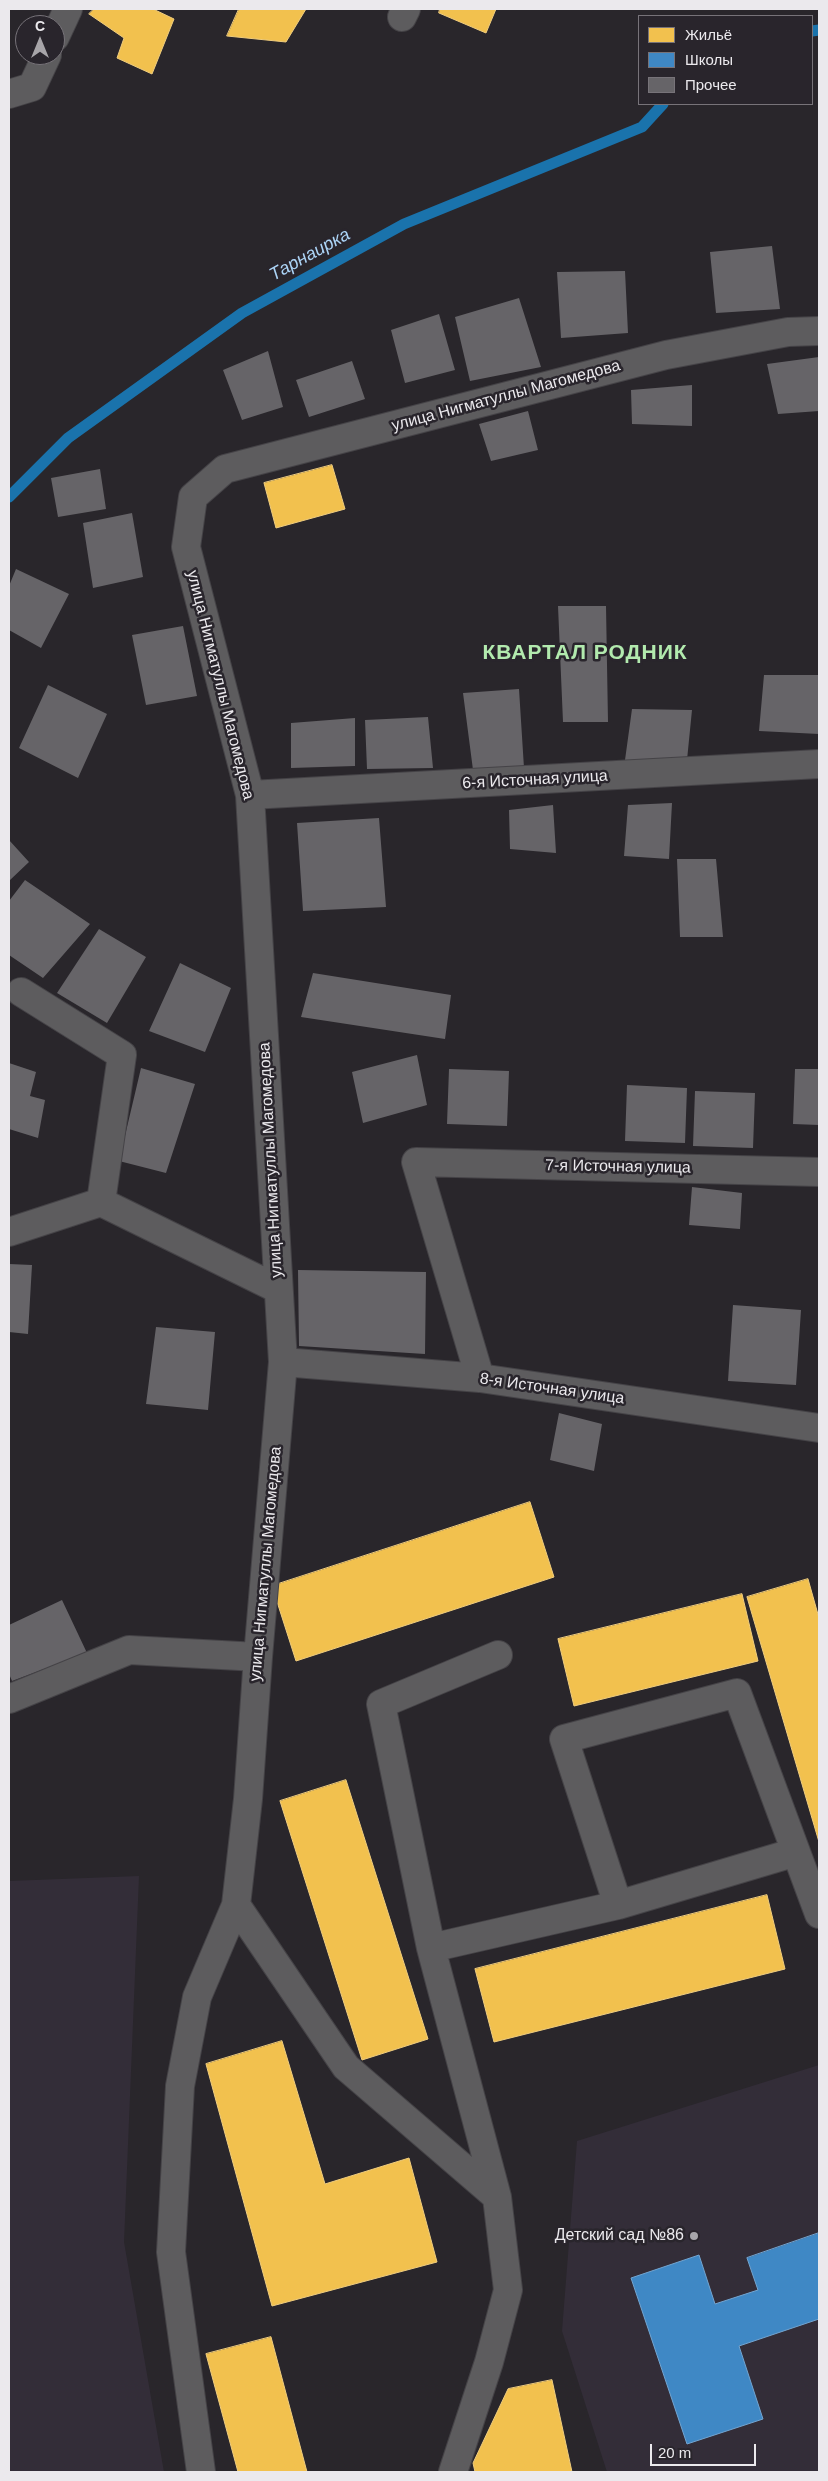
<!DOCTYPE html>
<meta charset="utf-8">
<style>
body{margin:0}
#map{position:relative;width:828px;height:2481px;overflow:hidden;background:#29262b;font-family:Arial,sans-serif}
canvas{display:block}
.frame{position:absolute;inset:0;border:10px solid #ebe9ed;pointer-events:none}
.legend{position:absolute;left:638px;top:15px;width:175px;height:90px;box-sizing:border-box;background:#29252c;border:1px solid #777379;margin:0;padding:6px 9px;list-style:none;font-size:15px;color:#ebe9ed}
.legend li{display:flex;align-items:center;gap:10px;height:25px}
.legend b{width:25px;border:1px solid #777379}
.north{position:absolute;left:15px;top:15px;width:50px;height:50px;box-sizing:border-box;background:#29252c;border:1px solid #777379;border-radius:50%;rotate:0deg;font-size:14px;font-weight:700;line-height:20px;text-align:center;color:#ebe9ed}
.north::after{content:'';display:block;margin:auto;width:18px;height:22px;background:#a7a5a9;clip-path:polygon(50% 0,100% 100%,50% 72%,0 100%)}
.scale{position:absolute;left:650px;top:2444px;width:106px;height:22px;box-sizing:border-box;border:2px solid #ebe9ed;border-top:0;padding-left:6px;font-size:15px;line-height:18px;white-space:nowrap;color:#ebe9ed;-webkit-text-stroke:4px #29252c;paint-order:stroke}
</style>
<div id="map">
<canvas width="828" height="2481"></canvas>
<div class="frame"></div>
<ul class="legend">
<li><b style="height:14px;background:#f2c14e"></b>Жильё</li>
<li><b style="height:14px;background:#3f88c5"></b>Школы</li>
<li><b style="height:14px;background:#666468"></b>Прочее</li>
</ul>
<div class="north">С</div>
<div class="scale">20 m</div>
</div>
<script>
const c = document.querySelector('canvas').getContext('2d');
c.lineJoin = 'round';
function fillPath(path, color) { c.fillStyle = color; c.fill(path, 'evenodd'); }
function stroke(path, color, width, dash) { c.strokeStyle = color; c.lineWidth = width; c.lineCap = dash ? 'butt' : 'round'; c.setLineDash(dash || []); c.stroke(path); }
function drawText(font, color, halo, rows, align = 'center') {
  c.font = font + ' Arial,sans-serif'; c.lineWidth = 5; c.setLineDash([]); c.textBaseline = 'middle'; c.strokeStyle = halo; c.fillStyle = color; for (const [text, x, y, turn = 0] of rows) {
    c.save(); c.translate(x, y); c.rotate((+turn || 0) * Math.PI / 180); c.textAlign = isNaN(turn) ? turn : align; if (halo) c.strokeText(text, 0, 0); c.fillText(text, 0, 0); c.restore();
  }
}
fillPath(new Path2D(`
 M139 1876 124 2242 164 2472H9V1881Z
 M819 2065V2472H607L562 2331 577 2141Z`), '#332d38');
const homes = new Path2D(`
 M94 9H153L174 19 152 74 117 58 124 38 89 14Z
 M239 9H306L286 42 227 36Z
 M440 9H496L486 33 439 13Z
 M332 465 345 509 276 528 264 483Z
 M530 1502 554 1577 296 1661 272 1586Z
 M808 1579 819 1618V1842L747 1597Z
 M742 1594 758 1661 574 1706 558 1639Z
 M346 1780 428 2039 362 2060 280 1801Z
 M767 1895 785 1969 494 2042 475 1969Z
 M282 2041 325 2184 409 2158 437 2262 272 2306 206 2064Z
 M271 2337 307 2472H238L206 2354Z
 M552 2380 572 2472H475L473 2463 508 2389Z`);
fillPath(homes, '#f2c14e');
stroke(homes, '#f0cd7e', 1);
const schools = new Path2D(`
 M819 2233V2319L739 2346 763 2419 687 2444 631 2278 699 2255 715 2304 758 2290 747 2258Z`);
fillPath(schools, '#3f88c5');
stroke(schools, '#73a5d1', 1);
stroke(new Path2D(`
 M812 31 819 30
 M9 497 68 438 242 313 404 224 642 127 663 104`), '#1a73ac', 11);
fillPath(new Path2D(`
 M772 246 780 309 716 313 710 252Z
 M625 271 628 333 561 338 557 272Z
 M519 298 541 367 470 381 455 317Z
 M439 314 455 370 405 383 391 330Z
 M268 351 283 407 242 420 223 370Z
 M819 357V411L778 414 767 364Z
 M352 361 365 399 309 417 296 380Z
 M692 385V426L632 424 631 390Z
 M528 411 538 450 491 461 479 424Z
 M100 469 106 509 58 517 51 478Z
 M132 513 143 577 93 588 83 523Z
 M16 569 69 594 41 648 9 630V586Z
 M558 606H606L608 722H563Z
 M183 626 197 696 146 705 132 635Z
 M764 675H819V734L759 731Z
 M48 685 107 714 78 778 19 748Z
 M519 689 524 768 473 770 463 693Z
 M632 709 692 710 687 760H625Z
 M428 717 433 768 367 769 365 720Z
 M355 718V766L291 768V723Z
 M672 803 669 859 624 856 628 805Z
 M553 805 556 853 510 849 509 810Z
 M379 818 386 907 303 911 297 823Z
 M9 840 29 862 9 881Z
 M677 859H716L723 937H680Z
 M25 880 90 924 43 978 9 955V901Z
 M99 929 146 957 107 1023 57 993Z
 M180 963 231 988 205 1052 149 1031Z
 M313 973 451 995 445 1039 301 1017Z
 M417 1055 427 1105 363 1123 352 1072Z
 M9 1063 36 1072 30 1096 45 1100 38 1138 9 1129Z
 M141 1068 195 1084 166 1173 119 1161Z
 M449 1069 509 1071 507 1126 447 1124Z
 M795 1069H819V1125L793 1124Z
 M627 1085 687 1088 685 1143 625 1141Z
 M695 1091 755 1093 753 1148 693 1146Z
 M692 1187 742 1193 740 1229 689 1225Z
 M9 1264 32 1265 28 1334 9 1332Z
 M298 1270 426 1272 425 1354 299 1346Z
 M733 1305 801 1310 796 1385 728 1381Z
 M156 1327 215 1332 208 1410 146 1404Z
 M559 1413 602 1424 594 1471 550 1460Z
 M62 1600 87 1653 12 1681 9 1674V1625Z`), '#666468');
const minor = new Path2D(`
 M402 17 406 9
 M55 37 68 9
 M9 94 32 87 47 55
 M250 795 819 764
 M21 992 122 1055 101 1202 278 1289
 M9 1232 101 1202
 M283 1362 480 1378 819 1428
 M480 1378 416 1162 819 1172
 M9 1699 129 1650 258 1657
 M236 1905 346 2067 497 2197
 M618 1905 564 1739 737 1693 819 1914
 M431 1948 618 1905 796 1852
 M201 2472 171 2252 180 2086 197 1997 236 1905 248 1799 258 1657 283 1362 250 795 186 547 193 497 225 469 666 355 788 332 819 331
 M453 2472 489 2362 508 2290 497 2197 431 1948 381 1704 498 1655`);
stroke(minor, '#454347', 30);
stroke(minor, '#5d5c5e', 28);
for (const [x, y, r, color] of [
 [694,2236,5,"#a7a5a9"]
]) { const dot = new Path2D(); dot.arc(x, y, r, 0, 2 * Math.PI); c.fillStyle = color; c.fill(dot); stroke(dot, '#29252c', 2); }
drawText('16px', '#ebe9ed', '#29252c', [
 ["улица Нигматуллы Магомедова",506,396,-15],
 ["улица Нигматуллы Магомедова",220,685,76],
 ["6-я Источная улица",535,780,-3],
 ["улица Нигматуллы Магомедова",271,1160,-93],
 ["7-я Источная улица",618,1167,1],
 ["8-я Источная улица",552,1389,8],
 ["улица Нигматуллы Магомедова",266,1564,-85]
]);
drawText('16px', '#ebe9ed', '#29252c', [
 ["Детский сад №86",684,2236]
], 'right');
drawText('italic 18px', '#acd4f6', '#29252c', [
 ["Тарнаирка",310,255,-29]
]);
c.letterSpacing = '1px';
drawText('bold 21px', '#b2eaae', '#29252c', [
 ["КВАРТАЛ РОДНИК",585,653]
]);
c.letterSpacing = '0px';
</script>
